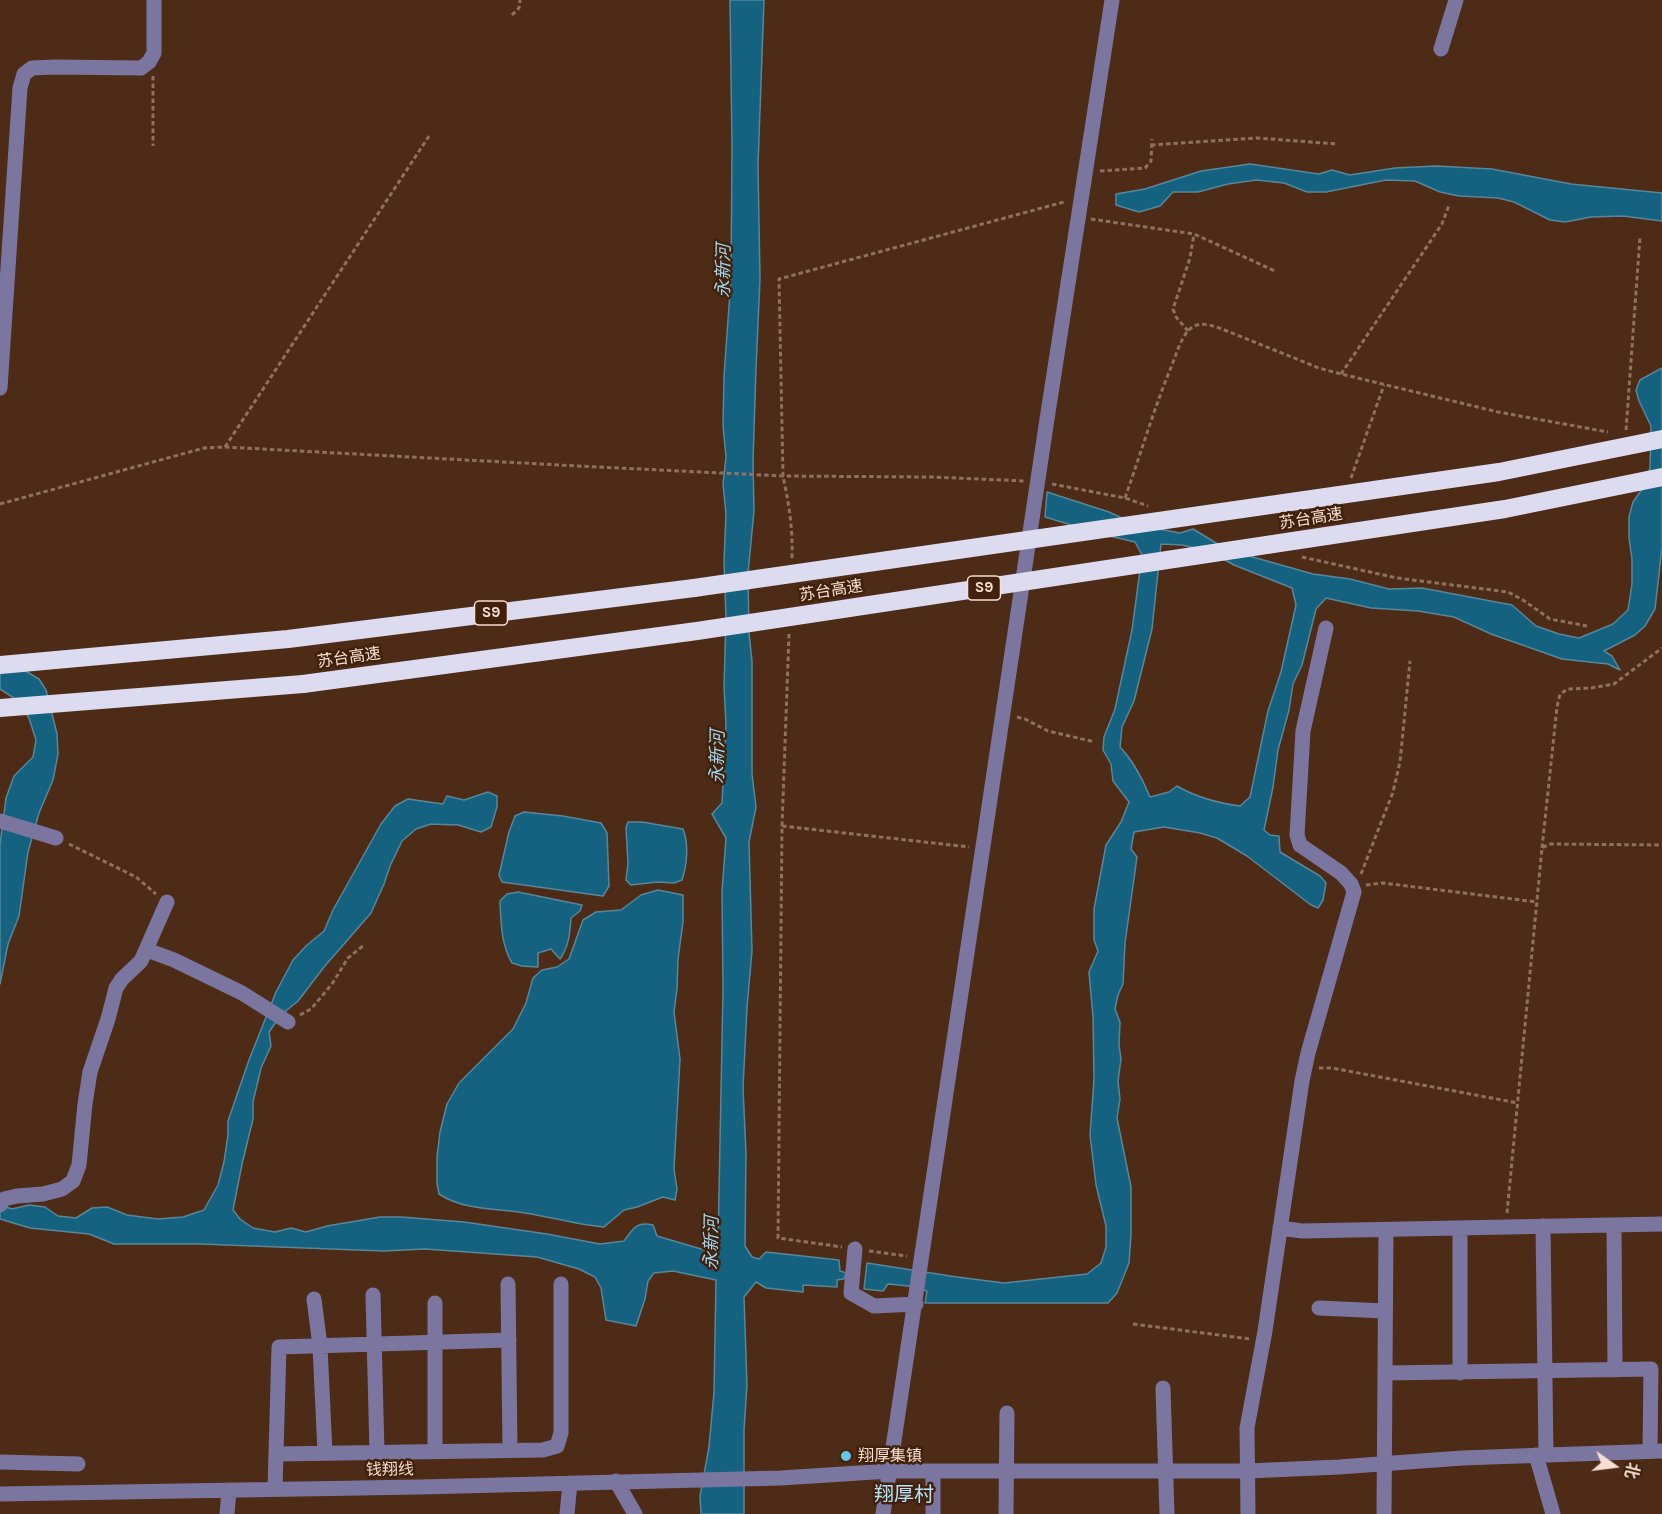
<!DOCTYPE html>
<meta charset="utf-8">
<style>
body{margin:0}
#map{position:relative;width:1662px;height:1514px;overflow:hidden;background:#4d2b17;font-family:Karla,"Noto Sans SC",sans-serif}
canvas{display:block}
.north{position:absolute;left:1584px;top:1436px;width:60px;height:60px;-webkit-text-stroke:4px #42210c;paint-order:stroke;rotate:104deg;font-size:16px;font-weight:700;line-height:24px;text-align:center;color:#f5ded2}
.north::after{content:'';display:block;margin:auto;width:21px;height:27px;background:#f5ded2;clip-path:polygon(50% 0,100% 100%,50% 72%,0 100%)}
</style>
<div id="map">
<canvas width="1662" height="1514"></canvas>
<div class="north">北</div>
</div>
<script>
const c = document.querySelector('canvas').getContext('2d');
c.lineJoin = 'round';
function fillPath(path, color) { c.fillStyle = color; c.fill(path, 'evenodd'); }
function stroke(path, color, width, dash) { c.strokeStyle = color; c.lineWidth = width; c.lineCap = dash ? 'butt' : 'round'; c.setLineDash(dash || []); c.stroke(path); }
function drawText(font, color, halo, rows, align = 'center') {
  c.font = font + ' Karla,"Noto Sans SC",sans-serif'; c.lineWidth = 5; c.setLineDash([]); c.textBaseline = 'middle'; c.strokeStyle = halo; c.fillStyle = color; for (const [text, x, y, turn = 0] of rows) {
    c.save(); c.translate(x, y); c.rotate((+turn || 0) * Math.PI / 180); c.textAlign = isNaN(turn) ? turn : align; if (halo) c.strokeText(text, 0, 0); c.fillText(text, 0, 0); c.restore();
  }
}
const water = new Path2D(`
 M730 0H764L758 165 760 279 756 369 753 461 754 511 748 573 749 633 752 661V774L756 807 749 842 752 951 747 1007 743 1088 746 1153 745 1246 752 1257 759 1259 766 1252 839 1260 840 1271 846 1273 844 1279 837 1280V1287L803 1285V1292L766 1288 756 1282 744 1297 747 1385 744 1430V1514H701L700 1496 709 1447 714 1392 716 1280 673 1271 654 1273 648 1281 645 1299 636 1326 606 1320 601 1288 595 1277 579 1269 537 1257 425 1249 384 1251 200 1244H114L89 1234 30 1228 0 1219V1205L12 1209 29 1205 45 1207 58 1216 76 1218 92 1208 107 1207 127 1215 158 1219 183 1217 204 1210 218 1185 224 1162 228 1135V1121L249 1060 276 992 293 960 306 946 324 931 333 910 381 824 395 806 408 799 443 804 447 796 464 800 488 792 497 796V807L491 827 481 832 458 825 431 824 416 829 402 841 390 866 384 884 371 913 324 967 298 1001 281 1015 269 1032 271 1046 261 1068 253 1102V1119L242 1164 233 1210 240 1219 253 1228 275 1232 291 1228 306 1232 327 1226 380 1217H401L464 1222 547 1234 600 1244 624 1241C633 1228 637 1221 653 1225L657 1236 708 1251 718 1244 723 990 722 891 726 838 712 814 722 803 726 725 724 686 726 619 724 561 726 514 723 484 726 457 723 425 724 376 731 278 732 147Z
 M1250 164 1319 174 1332 170 1350 175 1395 168 1436 166 1492 169 1571 184 1662 193V221L1623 216 1591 217 1565 222 1550 220 1514 202 1498 198 1459 196 1440 192 1415 181 1386 180 1326 192H1307L1284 183 1256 180 1228 184 1198 192H1173L1160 206 1139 212 1116 205V194L1145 189 1201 171Z
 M1662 368V547L1655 609 1645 626 1635 635 1604 651 1612 656 1620 670 1608 664 1562 659 1491 634 1454 617 1418 611 1371 608 1326 598 1316 609 1302 665 1293 684 1289 710 1278 750 1273 787 1264 830 1270 835 1279 836 1280 852 1320 876 1326 883 1323 900 1318 908 1311 905 1247 856 1217 838 1200 833 1164 827 1134 832 1131 849 1137 857 1125 943 1123 984 1118 995 1115 1009 1120 1022 1119 1045 1121 1059 1118 1081 1120 1099 1117 1118 1131 1187V1235L1129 1263 1117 1293 1108 1303H925L927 1291 908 1286 888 1284 883 1291 864 1289 867 1263 957 1277 1004 1283 1087 1274 1101 1263 1106 1247V1226L1096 1185 1090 1135 1094 1079 1093 1017 1089 972 1098 951 1094 940V909L1106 845 1121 822 1129 802 1113 781 1111 764 1103 750 1104 737 1115 709 1132 630 1142 555 1135 542 1101 534 1045 517 1047 492 1109 512 1137 525 1180 533 1193 529 1221 546 1249 556 1313 574 1350 579 1389 589 1422 588 1512 605 1536 626 1559 634 1579 638 1613 624 1628 610 1632 584V559L1629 538V517L1633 502 1645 485 1650 468 1651 426 1639 401 1636 390 1640 380ZM1161 544 1182 545 1209 551 1234 565 1292 588 1296 605 1281 672 1268 711 1250 797 1240 806C1218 803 1197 798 1177 786L1169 792 1150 797C1142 778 1134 762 1120 747L1122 727 1134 701 1152 629Z
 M22 669 39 679 46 690 57 734 58 754 53 780 39 813 28 852 19 916 8 944 0 984V844L6 798 14 776 33 757 36 740 29 718 17 700 0 689V673Z
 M524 812 563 816 601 823 607 833 609 886 603 896 502 882 499 875 509 832 515 816Z
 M628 822H642L683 829C689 844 687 865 682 880L674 883 657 882 631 885 626 880 628 863 626 828Z
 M658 890 683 895V922L678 959 677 989 674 1012 680 1059 674 1169 677 1189 675 1200 663 1197 637 1207 624 1210 604 1227C578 1225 552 1217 525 1213 496 1208 465 1211 439 1194L437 1183V1157L440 1132 447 1104 459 1083 513 1029 526 1003 533 978 542 970 557 967 569 959 583 920 596 912 621 910 641 895Z
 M518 892 582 905 580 911 571 918C570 932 569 947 560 959L551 949 538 953V967L522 966 512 963C501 944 501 923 500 901L507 894Z`);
fillPath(water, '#156280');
stroke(water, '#588799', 1.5);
stroke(new Path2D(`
 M512 15 519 8 520 0
 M153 76V146
 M1151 145 1257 138 1337 144
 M1100 171 1145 168 1151 161 1152 139
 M1091 219 1194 234 1275 271
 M1188 331 1176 317 1173 309 1190 258 1194 234
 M1341 374 1442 224 1449 205
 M1626 430 1640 237
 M225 447 429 136
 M1351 478 1384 385
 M1052 484 1125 498 1148 506
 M1125 498C1141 453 1154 408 1172 365 1176 355 1180 340 1188 331 1197 320 1211 325 1222 329L1319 368 1341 374 1498 412 1608 432
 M0 504 204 448 225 447 578 466 783 476 932 477 1025 481
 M1302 557 1397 578 1508 592 1523 600 1550 619 1587 626
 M792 558C793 529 789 504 783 476L779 279 1064 202
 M789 634 782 826 778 1238 842 1247
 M1017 717 1025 719 1048 731 1095 742
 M782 826 969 847
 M69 844 136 877 156 894
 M1542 848 1557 707 1560 694 1568 689 1591 688 1614 684 1662 648
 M1361 874 1393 792 1400 762 1410 661
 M1366 885 1383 883 1537 902
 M300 1015 311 1009 332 984 348 958 364 945
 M1319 1068H1332L1518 1103
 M1507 1213 1542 848 1549 844 1662 845
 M869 1251 907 1256
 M1133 1324 1250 1339`), '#8f7160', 3, [4.5, 3]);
stroke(new Path2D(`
 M1441 49 1456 0
 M0 388 20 88 24 74 32 68 55 67 141 68 149 62 154 53V0
 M0 821 56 838
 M147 950 174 960 242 993 288 1022
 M0 1205 4 1199 17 1196 43 1194 62 1189 73 1181 79 1165 85 1104 90 1072 108 1019 116 988 122 979 141 961 167 902
 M1614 1225 1615 1370
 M1543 1226 1546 1455
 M1280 1228 1302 1231 1662 1224
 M855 1249 851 1293 874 1306 916 1304
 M508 1284 510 1450
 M373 1295 377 1452
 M314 1299 320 1346 325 1453
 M435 1303V1451
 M1319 1308 1385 1311
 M1385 1373 1651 1369 1650 1451
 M1460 1373V1228
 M1163 1388 1167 1514
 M277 1454 543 1450 557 1446 561 1433V1284
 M1536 1455 1553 1514
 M0 1462 78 1464
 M933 1471V1513
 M616 1481 635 1514
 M275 1489 279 1347 509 1340
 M0 1494 420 1487 781 1478 890 1471H1248L1339 1467 1462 1458 1662 1451
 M227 1514 229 1490
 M567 1514 570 1483
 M883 1514C962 1010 1031 504 1112 0
 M1006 1514 1007 1413
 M1248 1514 1247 1428 1265 1331 1302 1081 1308 1053 1354 892 1351 884 1341 873 1300 845 1297 835 1303 731 1326 628
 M1384 1514 1386 1230`), '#7b769f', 15);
stroke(new Path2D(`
 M0 665 288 639 694 588
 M0 708 303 684`), '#dddbf0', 18);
stroke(new Path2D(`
 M694 588 1499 472 1662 439
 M303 684 697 631 1505 509 1662 477`), '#dddbf0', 18);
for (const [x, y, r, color] of [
 [846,1456,6,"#66c4ef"]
]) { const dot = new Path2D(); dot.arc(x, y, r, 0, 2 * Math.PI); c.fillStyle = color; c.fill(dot); stroke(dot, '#42210c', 2); }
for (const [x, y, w] of [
 [984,588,33],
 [491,613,33]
]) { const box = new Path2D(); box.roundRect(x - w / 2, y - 12, w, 24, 4.5); c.fillStyle = '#42210c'; c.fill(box); stroke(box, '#f5ded2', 1.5); }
drawText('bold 15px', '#f5ded2', null, [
 ["S9",984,588],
 ["S9",491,613]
]);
drawText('16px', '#f5ded2', '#42210c', [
 ["苏台高速",1311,519,-9],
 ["苏台高速",831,591,-9],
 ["苏台高速",349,658,-8],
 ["钱翔线",390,1470,-1]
]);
drawText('16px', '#f5ded2', '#42210c', [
 ["翔厚集镇",858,1456]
], 'left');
drawText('italic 18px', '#9fd7f2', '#42210c', [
 ["永新河",724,271,-89],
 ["永新河",718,757,-89],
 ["永新河",712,1243,-89]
]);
drawText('20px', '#b2e3fb', '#42210c', [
 ["翔厚村",904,1495]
]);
</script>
